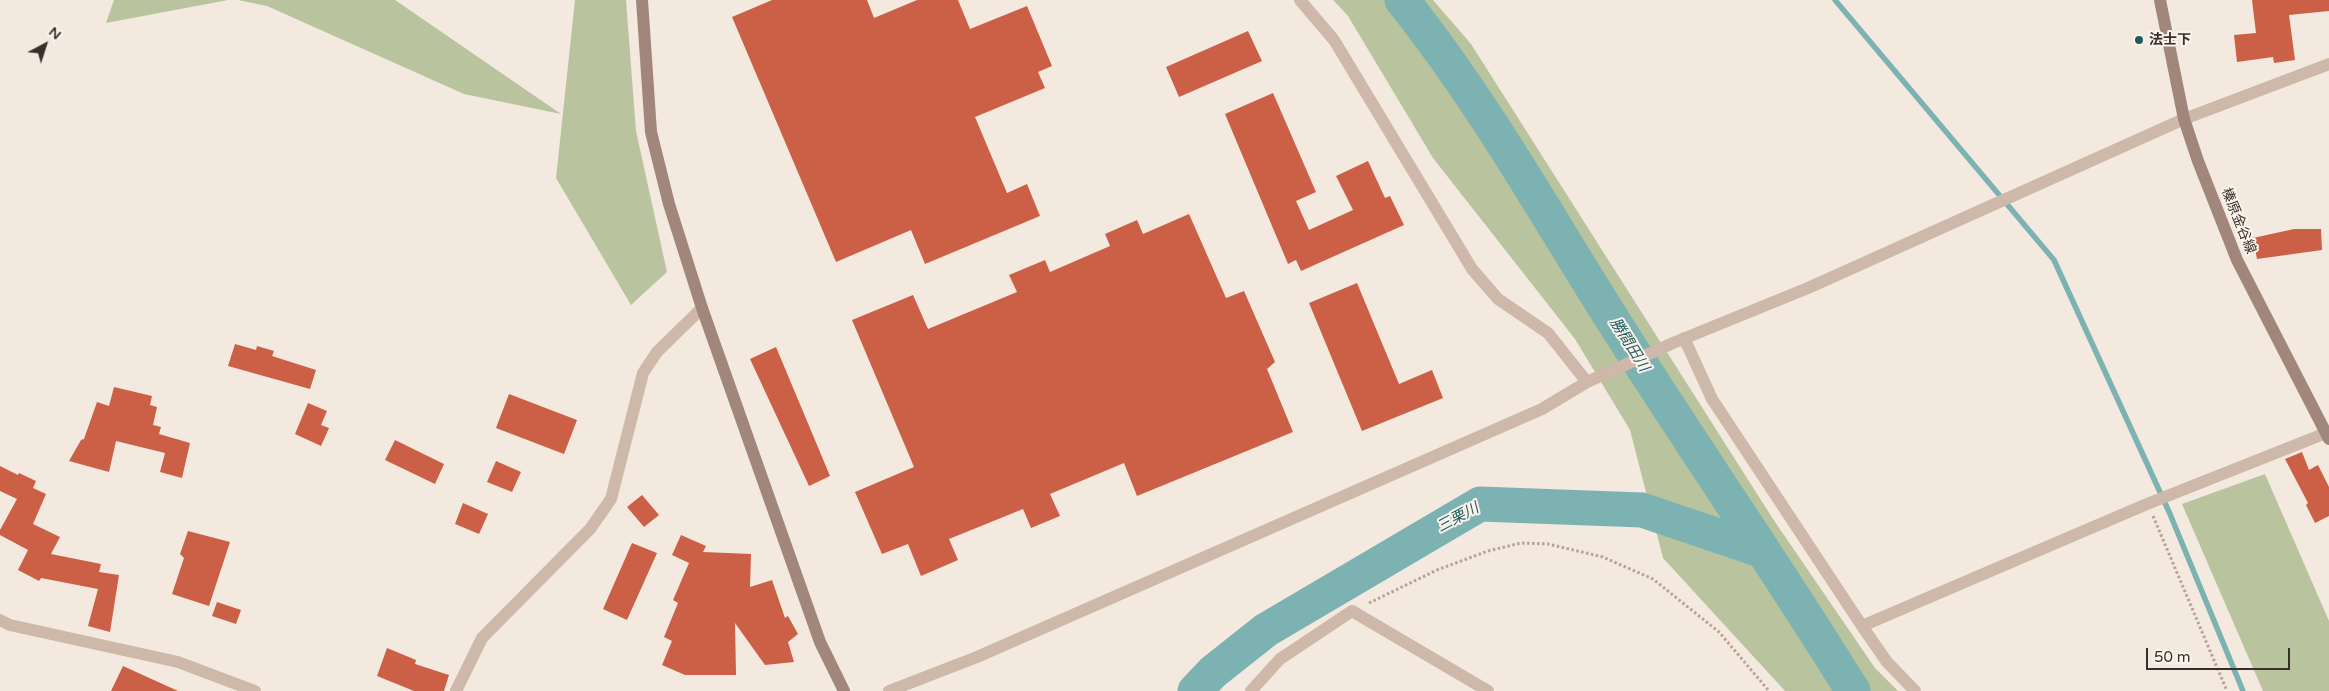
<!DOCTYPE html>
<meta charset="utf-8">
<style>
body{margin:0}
#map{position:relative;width:2329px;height:691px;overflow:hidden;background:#f4e9df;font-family:"Varela Round",sans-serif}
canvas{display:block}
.north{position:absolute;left:20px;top:20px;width:50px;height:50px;-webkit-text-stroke:4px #fbf3ec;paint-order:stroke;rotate:40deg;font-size:14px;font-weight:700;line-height:20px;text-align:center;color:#3a2e2a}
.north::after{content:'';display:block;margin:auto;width:18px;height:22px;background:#3a2e2a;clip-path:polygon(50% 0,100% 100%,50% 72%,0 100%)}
.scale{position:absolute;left:2146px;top:648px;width:144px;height:22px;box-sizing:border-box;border:2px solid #3a2e2a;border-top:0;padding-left:6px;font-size:15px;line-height:18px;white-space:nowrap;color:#3a2e2a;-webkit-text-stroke:4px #fbf3ec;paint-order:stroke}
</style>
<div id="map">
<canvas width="2329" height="691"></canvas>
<div class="north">N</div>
<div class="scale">50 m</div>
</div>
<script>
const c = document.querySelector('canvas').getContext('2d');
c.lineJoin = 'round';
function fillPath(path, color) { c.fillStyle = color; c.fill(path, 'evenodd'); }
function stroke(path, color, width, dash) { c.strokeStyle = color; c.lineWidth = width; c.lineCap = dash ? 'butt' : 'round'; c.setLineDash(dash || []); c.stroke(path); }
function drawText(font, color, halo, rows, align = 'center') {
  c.font = font + ' "Varela Round","Noto Sans JP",sans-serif'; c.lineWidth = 4; c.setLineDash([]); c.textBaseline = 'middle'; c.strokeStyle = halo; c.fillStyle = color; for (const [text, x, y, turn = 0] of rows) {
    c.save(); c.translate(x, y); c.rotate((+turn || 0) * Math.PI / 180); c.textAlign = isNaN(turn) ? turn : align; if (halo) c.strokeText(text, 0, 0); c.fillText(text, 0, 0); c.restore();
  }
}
fillPath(new Path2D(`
 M114 0H228L106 23Z
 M238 0H395L561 114 464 94 267 6Z
 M575 0H626L636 131 667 272 631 305 556 178Z
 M1333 0H1433L1471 44 1773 519 1875 668 1898 691H1785L1663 558 1630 430 1575 339 1433 158 1348 16Z
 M2265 474 2329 621V691H2263L2182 504Z`), '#b9c49e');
stroke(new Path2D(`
 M1835 0 2054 260 2170 514 2243 691`), '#7cb2b2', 5.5);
stroke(new Path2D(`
 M1402 0C1483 101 1545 213 1614 322 1692 446 1776 566 1853 691
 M1195 691 1213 672 1266 630 1480 504 1642 510 1763 551`), '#7cb2b2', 35);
fillPath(new Path2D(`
 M772 0H867L874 18 917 0H958L970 29 1027 6 1052 66 1038 72 1045 88 975 117 1007 193 1027 184 1040 216 925 264 911 230 836 262 732 17Z
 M2252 0H2329V11L2289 15 2295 60 2274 63 2273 57 2237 62 2234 35 2256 33Z
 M1248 31 1262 61 1179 97 1166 67Z
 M1273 93 1316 192 1296 201 1309 230 1353 210 1336 176 1368 161 1385 198 1390 196 1404 225 1301 271 1296 260 1288 264 1225 114Z
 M1189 214 1226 298 1244 291 1275 362 1267 369 1293 432 1137 496 1124 463 1050 494 1060 516 1031 528 1023 509 949 539 958 560 921 576 908 544 882 554 855 492 914 467 852 320 913 295 928 329 1017 292 1009 275 1045 260 1050 272 1110 246 1105 234 1137 220 1143 234Z
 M2294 229H2321L2322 250 2257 259 2253 238Z
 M1357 283 1399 384 1432 370 1443 398 1362 431 1309 303Z
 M235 344 256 350 257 346 274 351 272 356 316 370 310 389 228 366Z
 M776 347 830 476 809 486 750 359Z
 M114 387 152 396 150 405 157 407 153 425 161 427 159 434 190 443 182 478 160 472 165 453 116 441 109 472 69 461 81 440 84 439 97 402 109 406Z
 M509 394 577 420 564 454 496 428Z
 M308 403 327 411 321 425 329 428 321 446 295 434Z
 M395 440 444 464 435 484 385 460Z
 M2302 452 2309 470 2318 465 2329 487V516L2315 523 2306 505 2308 503 2285 459Z
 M496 461 521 472 512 492 487 482Z
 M0 466 18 475 19 473 36 481 33 488 46 494 33 524 60 537 51 554 101 564 99 572 119 575 110 632 88 626 98 589 41 578 39 581 18 570 28 550 0 535V530L17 499 0 491Z
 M642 495 659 515 644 527 627 507Z
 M463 503 488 514 479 534 455 524Z
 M188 531 230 542 209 606 172 594 184 558 180 554Z
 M681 535 706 546 703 552 751 554 750 587 772 580 785 618 788 616 798 634 788 642 794 662 765 665 735 623 736 675H685L662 665 672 641 664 637 678 603 673 600 689 563 672 555Z
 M632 543 657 553 627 620 603 609Z
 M217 602 241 610 236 624 212 616Z
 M387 648 416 660 415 664 449 675 444 691H414L377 676Z
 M123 666 178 691H111Z`), '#cb6046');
stroke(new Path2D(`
 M2153 516 2227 691
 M1369 603 1437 570 1488 551 1521 543 1548 544 1603 557 1653 579 1719 632 1769 691`), '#b9a294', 3, [2.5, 2.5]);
stroke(new Path2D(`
 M1300 0 1334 40 1472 269 1498 299 1548 333 1587 382
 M1684 338 1712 399 1862 626 1887 662 1915 691
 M0 620 10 625 178 662 255 691
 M1862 626 2147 504 2326 433
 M456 691 482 638 590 529 611 499 643 373 657 352 702 308
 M889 691 977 657 1542 409 1587 382 1673 343 1808 288 2184 119 2329 64
 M1251 691 1280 659 1352 611 1488 691`), '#cdb8aa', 12);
stroke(new Path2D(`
 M642 0 651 132 669 204 702 308 820 642 844 691
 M2160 0 2184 119 2198 161 2237 260 2329 439`), '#a1877b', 12);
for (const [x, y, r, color] of [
 [2139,40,5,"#1d5d5e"]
]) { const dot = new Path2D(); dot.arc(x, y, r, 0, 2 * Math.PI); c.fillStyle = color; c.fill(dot); stroke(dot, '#fbf3ec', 2); }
drawText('bold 14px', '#3a2e2a', '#fbf3ec', [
 ["法士下",2149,40]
], 'left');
drawText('14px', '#3a2e2a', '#fbf3ec', [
 ["榛原金谷線",2238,221,68]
]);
drawText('italic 15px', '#1d5d5e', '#fbf3ec', [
 ["勝間田川",1629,345,58],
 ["三栗川",1458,518,-28]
]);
</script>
